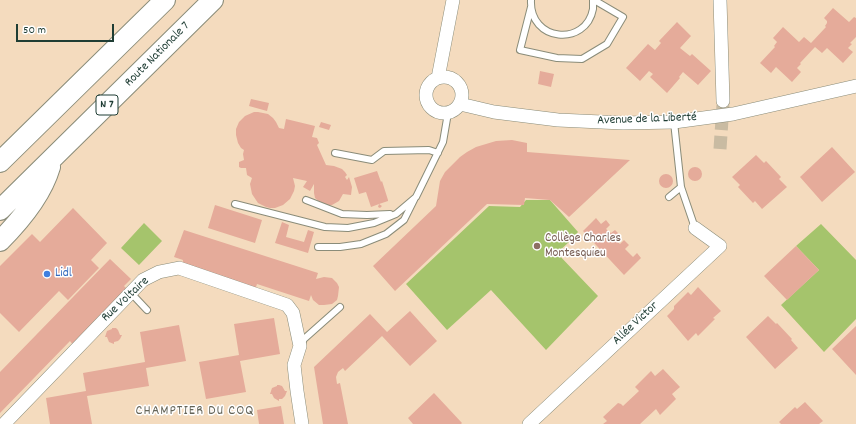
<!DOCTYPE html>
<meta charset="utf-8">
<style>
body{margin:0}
#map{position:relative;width:856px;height:424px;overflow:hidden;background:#f4dbbe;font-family:Dekko,sans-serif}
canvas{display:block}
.scale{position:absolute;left:16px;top:24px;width:98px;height:18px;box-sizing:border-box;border:2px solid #1f3d34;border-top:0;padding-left:5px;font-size:12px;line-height:14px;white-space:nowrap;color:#1f3d34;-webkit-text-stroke:3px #fff;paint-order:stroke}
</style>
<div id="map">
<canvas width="856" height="424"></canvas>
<div class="scale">50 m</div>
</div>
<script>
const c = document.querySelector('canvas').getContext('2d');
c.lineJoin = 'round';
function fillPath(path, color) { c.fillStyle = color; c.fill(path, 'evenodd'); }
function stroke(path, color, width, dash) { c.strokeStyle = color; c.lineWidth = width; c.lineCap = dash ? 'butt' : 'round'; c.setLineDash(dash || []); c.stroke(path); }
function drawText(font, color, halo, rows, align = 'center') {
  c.font = font + ' Dekko,sans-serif'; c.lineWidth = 3; c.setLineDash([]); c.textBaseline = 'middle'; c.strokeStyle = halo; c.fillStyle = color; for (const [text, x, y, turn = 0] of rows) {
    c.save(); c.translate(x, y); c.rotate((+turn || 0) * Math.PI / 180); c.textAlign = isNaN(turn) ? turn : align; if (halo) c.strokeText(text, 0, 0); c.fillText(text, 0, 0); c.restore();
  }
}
fillPath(new Path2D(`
 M526 200H550L578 232 569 242 557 253 598 296 546 350 491 290 447 330 406 284 489 206 520 207Z
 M144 223 162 241 139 265 121 248Z
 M821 224 856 260V319L824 352 781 305 819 270 796 246Z`), '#a5c46c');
fillPath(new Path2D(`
 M833 8 849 22 854 17 856 18V37L850 43 852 44 848 48 853 52 843 63 827 48 822 53 815 47 800 63 801 64 797 68 801 72 792 82 776 67 771 73 760 63 775 47 774 46 777 42 773 38 783 27 799 42 804 37 811 43 826 27 825 26 827 23V21L824 18Z
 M677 22 691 36 680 48 690 56 692 54 711 71 698 85 683 72 679 77 680 78 667 93 650 77 653 74 649 71 640 81 626 68 648 44 655 50 661 43 659 41Z
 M540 71 554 74 551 87 538 84Z
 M251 99 269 103 267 111 249 106Z
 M254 112H258L268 114 273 118 276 122 279 128 284 129 286 119 315 126 312 137 317 138 319 143 317 145 326 165 334 166 342 169 345 172 347 175 345 177 347 180 349 177 352 187 351 195 343 194 339 201 332 205H329L322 204 315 198 314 193V184L310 191 303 187 307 181 293 178 295 186 294 191 290 199 283 205 275 208H270L266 207 258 203 252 194 250 184 252 178 247 175 246 168H241L239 167V162L244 160 243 154 244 150 241 148 238 143 236 135V129L239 122 245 116Z
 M321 122 331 125 329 130 319 127Z
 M512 140 527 143V152L630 160 569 217 550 200 525 198 524 205 487 204 395 291 373 266 436 206 440 181 445 172 460 157 467 152 476 147 496 141Z
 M832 147 855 172 822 202 800 177Z
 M756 155 764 163 766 161 781 177 779 179 787 187 762 209 755 201 753 203 738 187 740 185 732 177Z
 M688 174a7 7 0 1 1 14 0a7 7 0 1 1-14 0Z
 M377 171 381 182 382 181 388 200V201L379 204 382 206 380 208 378 207 379 204 371 207 366 192 359 194 354 178Z
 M659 181a7 7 0 1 1 14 0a7 7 0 1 1-14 0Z
 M215 205 262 220 255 243 208 228Z
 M73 208 107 243 91 260 99 268 68 300 59 291 19 332 0 313V266L32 234 40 242Z
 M596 218 601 224 606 220 610 225 606 229 611 233 615 230 620 235 615 239 620 244 624 240 629 245 625 249 633 257 637 253 641 258 624 275 583 231Z
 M282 222 289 225 286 237 304 242 308 230 314 232 308 253 275 243Z
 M184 230 318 273 316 279 324 277 332 278 337 283 339 287 338 296 337 300 332 304 324 305H319L313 300 311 295 309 301 257 284 255 290 182 266 183 260 174 257Z
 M796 246 819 270 787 300 764 276Z
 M110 259 131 279 124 286 128 290 74 346 70 341 0 413V372Z
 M698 287 721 311 713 318 715 319 698 336 696 333 688 341 667 316 674 309V306L688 292 691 295Z
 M410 311 437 341 410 366 382 336 345 371 343 368 338 372 336 377 337 384 340 383 348 424H323L314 367 370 314 387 332Z
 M768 316 776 324 777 323 792 339 791 340 798 348 775 369 746 337Z
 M274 318 280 354 240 361 246 392 206 399 199 362 239 355 234 324Z
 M179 325 186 361 146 368 149 386 87 396 92 424H50L46 398 86 391 83 373 145 362 140 332Z
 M856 326V375L832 349Z
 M112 328H116L118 330 120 335H122L120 339 118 341 114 342V344L109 342 107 337H105L107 331 112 329Z
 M663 369 680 387 672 394 676 399 660 415 656 409 640 424H603L607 421 603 417 618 403 621 404 623 406 639 391 635 387 651 371 655 376Z
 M277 385H279L282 386 285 391H287L285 396 282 399H279V401L274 398 272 394H270L272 388 277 386Z
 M434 393 462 423 461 424H413L408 418Z
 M805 402 823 421 819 424H781L779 422 795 407 797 409Z
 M281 406 284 424H259L257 410Z`), '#e5ab9a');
stroke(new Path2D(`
 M720 149 723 105`), '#c9bba2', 13, [13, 6]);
const service = new Path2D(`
 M531 0C529 42 586 47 593 9 593 6 593 3 593 0
 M531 7 520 50 557 58 582 59 607 44 623 17 594 0
 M674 122 681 187 695 228
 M335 153 372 160 384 151 429 150 438 153
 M669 197 681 187
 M306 200 342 214 367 215 390 214
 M235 204 325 227 348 228 374 223 396 214 416 197 443 142 448 113
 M318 247H340L361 244 386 234 404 220 414 200
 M131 293 147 310
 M301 345 304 339 340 307`);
const minor = new Path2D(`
 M720 0 723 101
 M426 95a18 18 0 1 1 36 0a18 18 0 1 1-36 0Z
 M438 78 453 0
 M460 104 494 112 558 120 623 123 674 122 733 114 856 86
 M4 424 143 280 159 272 179 268 287 305 293 313 300 346 294 365 297 391 302 424
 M529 424 720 246 695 228`);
const primary = new Path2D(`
 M0 162 165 0
 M0 210 213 0
 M0 241C19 222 42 194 50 167`);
stroke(service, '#8a8c79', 8);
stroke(minor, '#8a8c79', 14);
stroke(primary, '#8a8c79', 22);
stroke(service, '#fff', 6);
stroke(minor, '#fff', 13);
stroke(primary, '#fff', 20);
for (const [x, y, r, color] of [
 [537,246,4,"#8d6e63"],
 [47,274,4,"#3f7fe0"]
]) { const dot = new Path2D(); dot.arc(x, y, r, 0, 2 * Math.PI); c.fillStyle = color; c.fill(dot); stroke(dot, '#fff', 1.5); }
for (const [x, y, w] of [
 [107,105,22]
]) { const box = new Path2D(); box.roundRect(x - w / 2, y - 10, w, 20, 3); c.fillStyle = '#fff'; c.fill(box); stroke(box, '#1f3d34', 1); }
drawText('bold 12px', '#1f3d34', null, [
 ["N 7",107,105]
]);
drawText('13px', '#1f3d34', '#fff', [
 ["Route Nationale 7",158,55,-45],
 ["Avenue de la Liberté",647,120,-2],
 ["Rue Voltaire",126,300,-43],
 ["Allée Victor",636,324,-43]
]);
drawText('13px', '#785e54', '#fff', [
 ["Collège Charles",545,239],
 ["Montesquieu",545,254]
], 'left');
drawText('13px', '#366cbe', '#fff', [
 ["Lidl",55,274]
], 'left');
c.letterSpacing = '1px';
drawText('14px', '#646458', '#fff', [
 ["CHAMPTIER DU COQ",195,412]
]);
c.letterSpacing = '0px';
</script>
